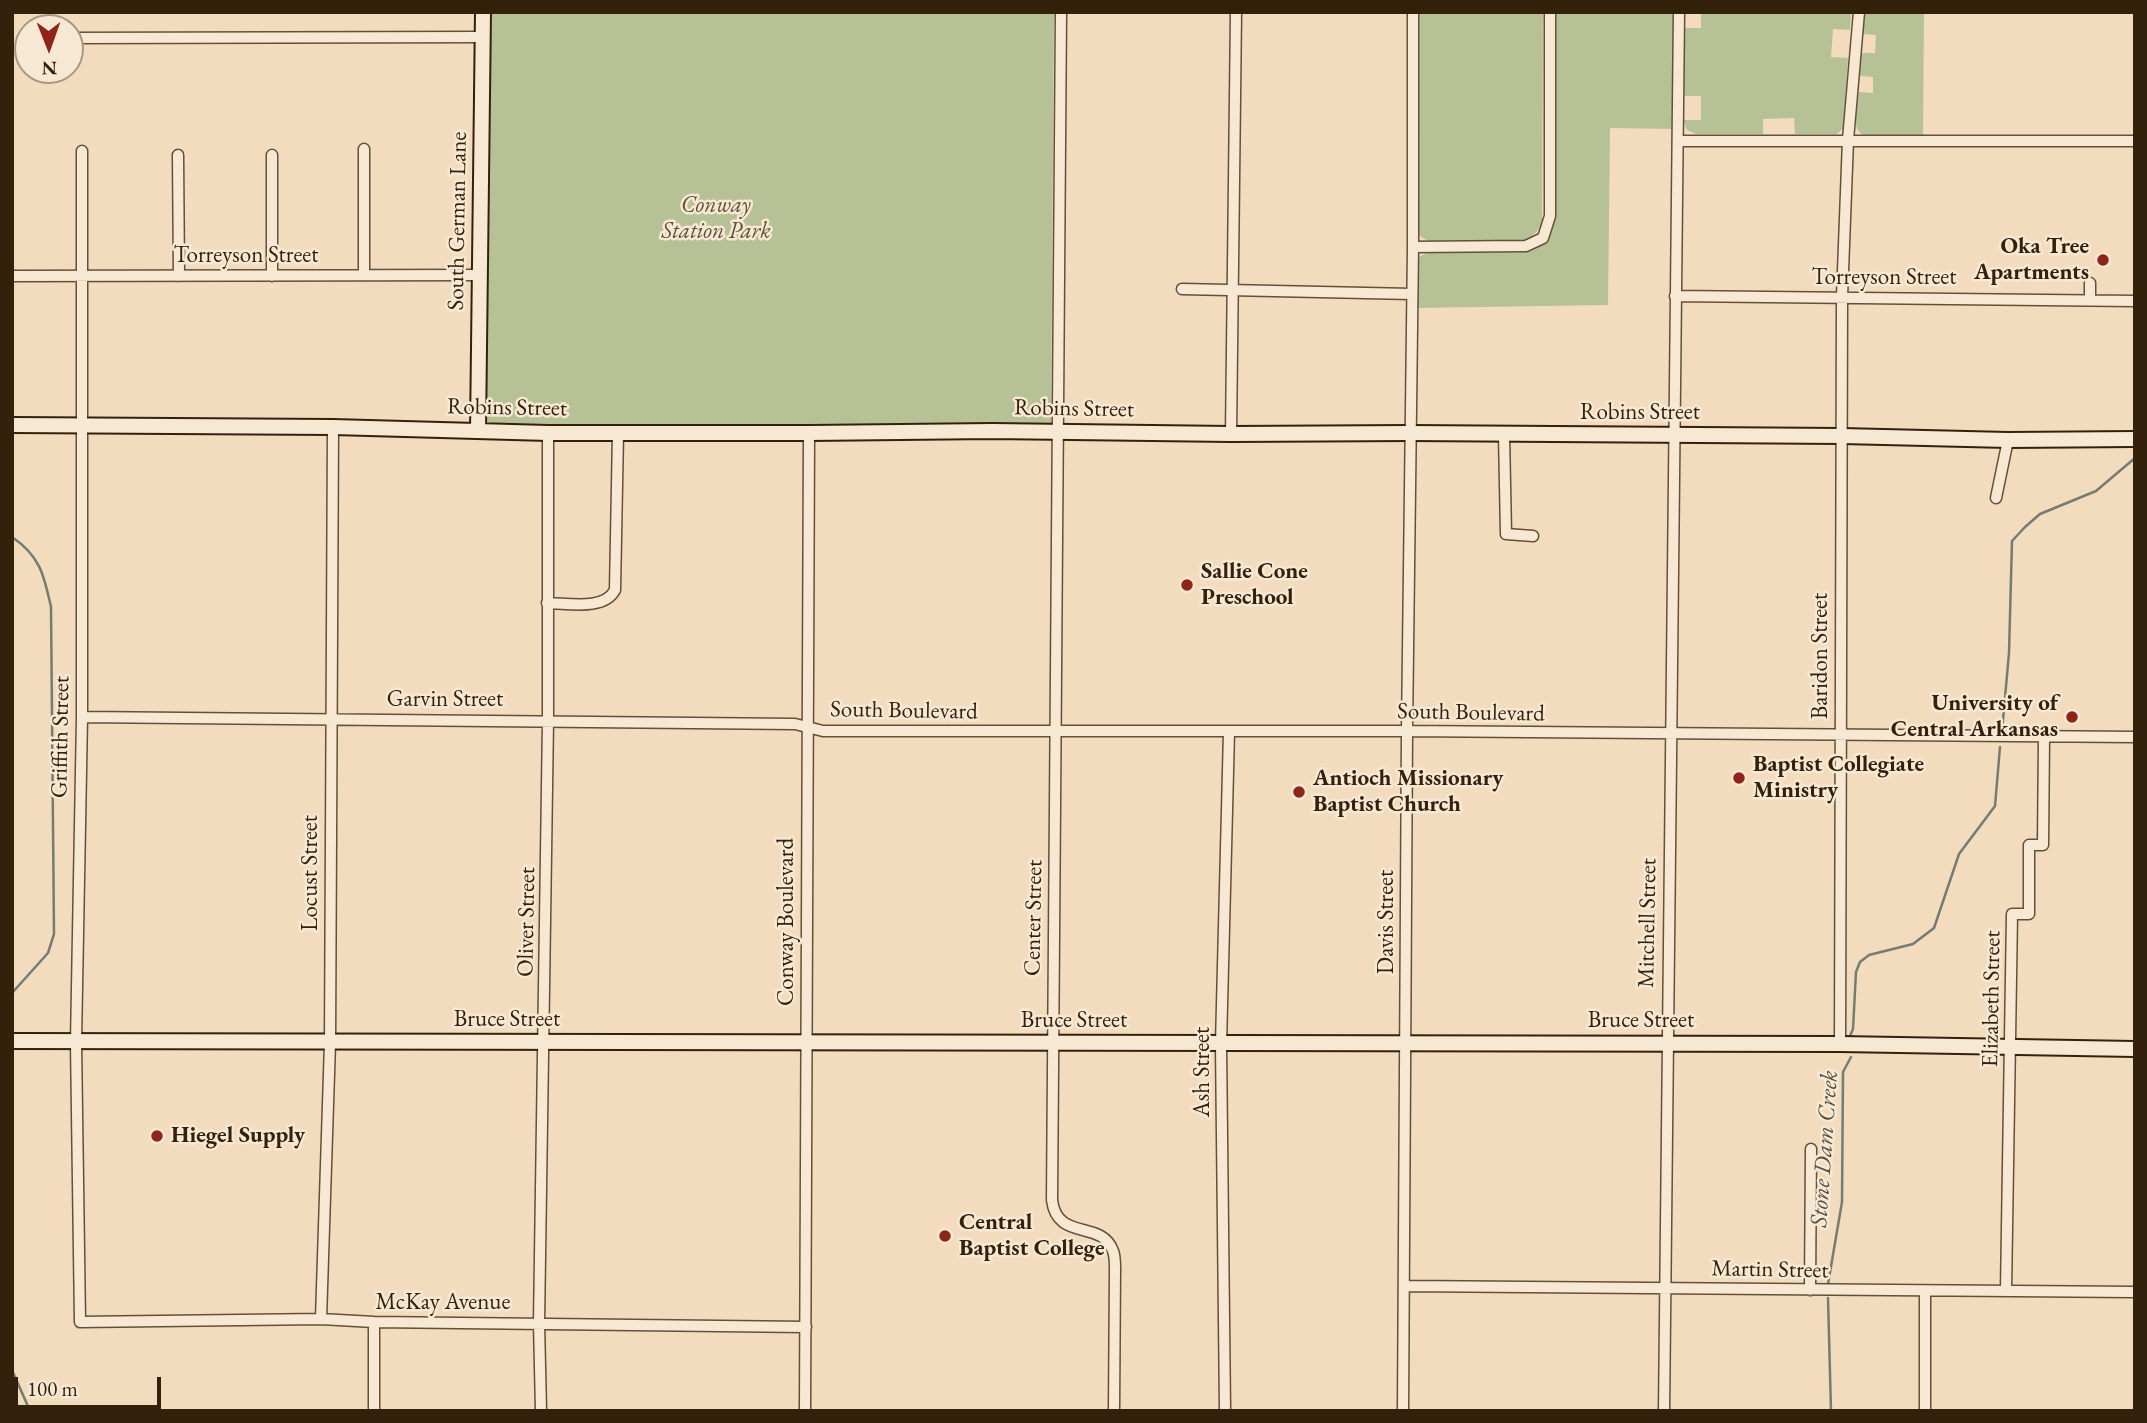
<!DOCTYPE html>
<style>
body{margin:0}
#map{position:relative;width:2147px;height:1423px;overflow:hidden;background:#f2dcbd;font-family:"EB Garamond",serif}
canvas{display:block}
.frame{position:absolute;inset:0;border:14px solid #34210c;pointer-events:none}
.north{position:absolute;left:14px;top:14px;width:70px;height:70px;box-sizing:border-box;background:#f7e8d4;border:2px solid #a99884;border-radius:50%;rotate:179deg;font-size:19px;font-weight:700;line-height:28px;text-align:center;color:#34210c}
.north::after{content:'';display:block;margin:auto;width:24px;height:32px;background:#8f2418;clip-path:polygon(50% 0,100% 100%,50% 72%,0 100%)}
.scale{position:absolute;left:14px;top:1377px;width:147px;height:32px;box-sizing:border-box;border:4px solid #34210c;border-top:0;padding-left:9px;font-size:21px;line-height:24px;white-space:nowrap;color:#34210c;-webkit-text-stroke:5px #f7e8d4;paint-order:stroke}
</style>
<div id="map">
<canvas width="2147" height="1423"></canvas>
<div class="frame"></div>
<div class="north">N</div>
<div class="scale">100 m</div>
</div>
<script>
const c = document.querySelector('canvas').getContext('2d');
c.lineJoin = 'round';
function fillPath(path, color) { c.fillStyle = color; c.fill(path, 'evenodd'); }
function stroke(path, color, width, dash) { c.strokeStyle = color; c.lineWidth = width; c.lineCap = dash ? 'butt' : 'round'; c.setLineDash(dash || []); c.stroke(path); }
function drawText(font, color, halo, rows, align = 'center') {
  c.font = font + ' "EB Garamond",serif'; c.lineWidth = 5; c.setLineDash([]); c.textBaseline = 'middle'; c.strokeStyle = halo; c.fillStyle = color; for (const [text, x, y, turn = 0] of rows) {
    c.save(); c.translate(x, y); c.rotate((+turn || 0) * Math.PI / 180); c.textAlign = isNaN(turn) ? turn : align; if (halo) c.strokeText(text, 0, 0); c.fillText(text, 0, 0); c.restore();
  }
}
fillPath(new Path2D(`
 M488 12H1054L1051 424 1042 427 494 425 485 420Z
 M1418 12H1543L1542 222C1538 232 1533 237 1523 241H1428L1420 236 1417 229Z
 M1555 12H1672L1673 16V129L1610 128 1608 305 1416 308 1417 261 1419 257 1427 253 1529 252C1544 246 1551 236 1554 220Z
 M1701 12H1851L1850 30 1833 29 1831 57 1848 58 1843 128 1837 134H1795L1794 118 1763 119V134H1696L1687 130 1683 120H1701V96H1684V28H1701Z
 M1863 12H1924L1923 136 1863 135C1850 127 1857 106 1859 92L1873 93V77L1860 76 1861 53H1875L1876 35 1862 34Z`), '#b6c295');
stroke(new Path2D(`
 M12 537C40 556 44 575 51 607L54 934 48 953 12 993
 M2002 731 2009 653 2012 541 2025 527 2040 514 2096 491 2135 458
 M1850 1036 1853 1029 1856 972 1860 962 1869 955 1913 944 1934 928 1959 854 1995 806 2000 747
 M1828 1284 1842 1202 1843 1072 1851 1057
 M1828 1298 1831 1411
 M12 1370 30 1411`), '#747c75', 2.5);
const street = new Path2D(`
 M1061 12C1056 408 1054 804 1052 1200 1057 1242 1102 1219 1113 1251 1115 1256 1115 1263 1115 1268L1114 1411
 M70 38 483 37
 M1679 141H2135
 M82 151V717L76 1042 80 1322 321 1319 374 1322 806 1327
 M178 155 179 276
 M1413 247 1526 246 1543 238 1550 216V12
 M364 275V149
 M12 276 480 275
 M272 276V155
 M2090 283V300
 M1182 289 1412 294
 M1675 296 2135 301
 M1231 434 1236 12
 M1504 435 1506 534 1533 536
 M1996 498 2008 440
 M547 603C568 603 604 611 615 590L618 433
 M82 717 795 724 823 731H1407L2135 737
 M1840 1044 1842 297 1848 140 1859 12
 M1405 1286 2135 1292
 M1810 1290 1811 1149
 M2006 1291 2012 914H2029V845H2043L2044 737
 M321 1319 330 1043 333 427
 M374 1322V1411
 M541 1411 539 1323 548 720V433
 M805 1411 809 433
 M1225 1411 1221 1044 1229 732
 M1403 1411 1407 731 1413 247V12
 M1664 1411 1679 12
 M1925 1411V1291`);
const secondary = new Path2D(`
 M12 425 333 427 548 433H809L992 431 1231 434 1410 433 1842 436 2008 440 2135 439
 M478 431 483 12
 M12 1041 1840 1044 2135 1049`);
stroke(street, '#645038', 13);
stroke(secondary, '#34210c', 18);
stroke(street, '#f7e8d4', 10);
stroke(secondary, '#f7e8d4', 14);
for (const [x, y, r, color] of [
 [2103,260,7,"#8f2418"],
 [1187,585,7,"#8f2418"],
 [2072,717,7,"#8f2418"],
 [1739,778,7,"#8f2418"],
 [1299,792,7,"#8f2418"],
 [157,1136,7,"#8f2418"],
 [945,1236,7,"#8f2418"]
]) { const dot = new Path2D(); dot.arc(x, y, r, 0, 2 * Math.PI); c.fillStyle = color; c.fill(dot); stroke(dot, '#f7e8d4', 2.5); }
drawText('italic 23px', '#5b5135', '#f7e8d4', [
 ["Conway",716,206],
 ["Station Park",716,232]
]);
drawText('23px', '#34210c', '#f7e8d4', [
 ["South German Lane",458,221,-89],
 ["Torreyson Street",246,256],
 ["Torreyson Street",1884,278],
 ["Robins Street",507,408,1],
 ["Robins Street",1074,409,1],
 ["Robins Street",1640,413],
 ["Baridon Street",1821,656,-90],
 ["Garvin Street",445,700],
 ["South Boulevard",904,711,1],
 ["South Boulevard",1471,713,1],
 ["Griffith Street",61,737,-89],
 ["Locust Street",311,873,-90],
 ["Center Street",1034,918,-89],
 ["Oliver Street",527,922,-89],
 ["Conway Boulevard",787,922,-90],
 ["Davis Street",1387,922,-90],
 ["Mitchell Street",1648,923,-89],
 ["Elizabeth Street",1992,999,-89],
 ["Bruce Street",507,1020],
 ["Bruce Street",1074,1021],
 ["Bruce Street",1641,1021],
 ["Ash Street",1203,1072,-90],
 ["Martin Street",1770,1270,1],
 ["McKay Avenue",443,1303]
]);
drawText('bold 23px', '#34210c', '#f7e8d4', [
 ["Oka Tree",2089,247,"right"],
 ["Apartments",2089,273,"right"],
 ["Sallie Cone",1201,572],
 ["Preschool",1201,598],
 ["University of",2058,704,"right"],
 ["Central Arkansas",2058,730,"right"],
 ["Baptist Collegiate",1753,765],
 ["Ministry",1753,791],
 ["Antioch Missionary",1313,779],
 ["Baptist Church",1313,805],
 ["Hiegel Supply",171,1136],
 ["Central",959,1223],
 ["Baptist College",959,1249]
], 'left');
drawText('italic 24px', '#544f41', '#f7e8d4', [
 ["Stone Dam Creek",1825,1149,-86]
]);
</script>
